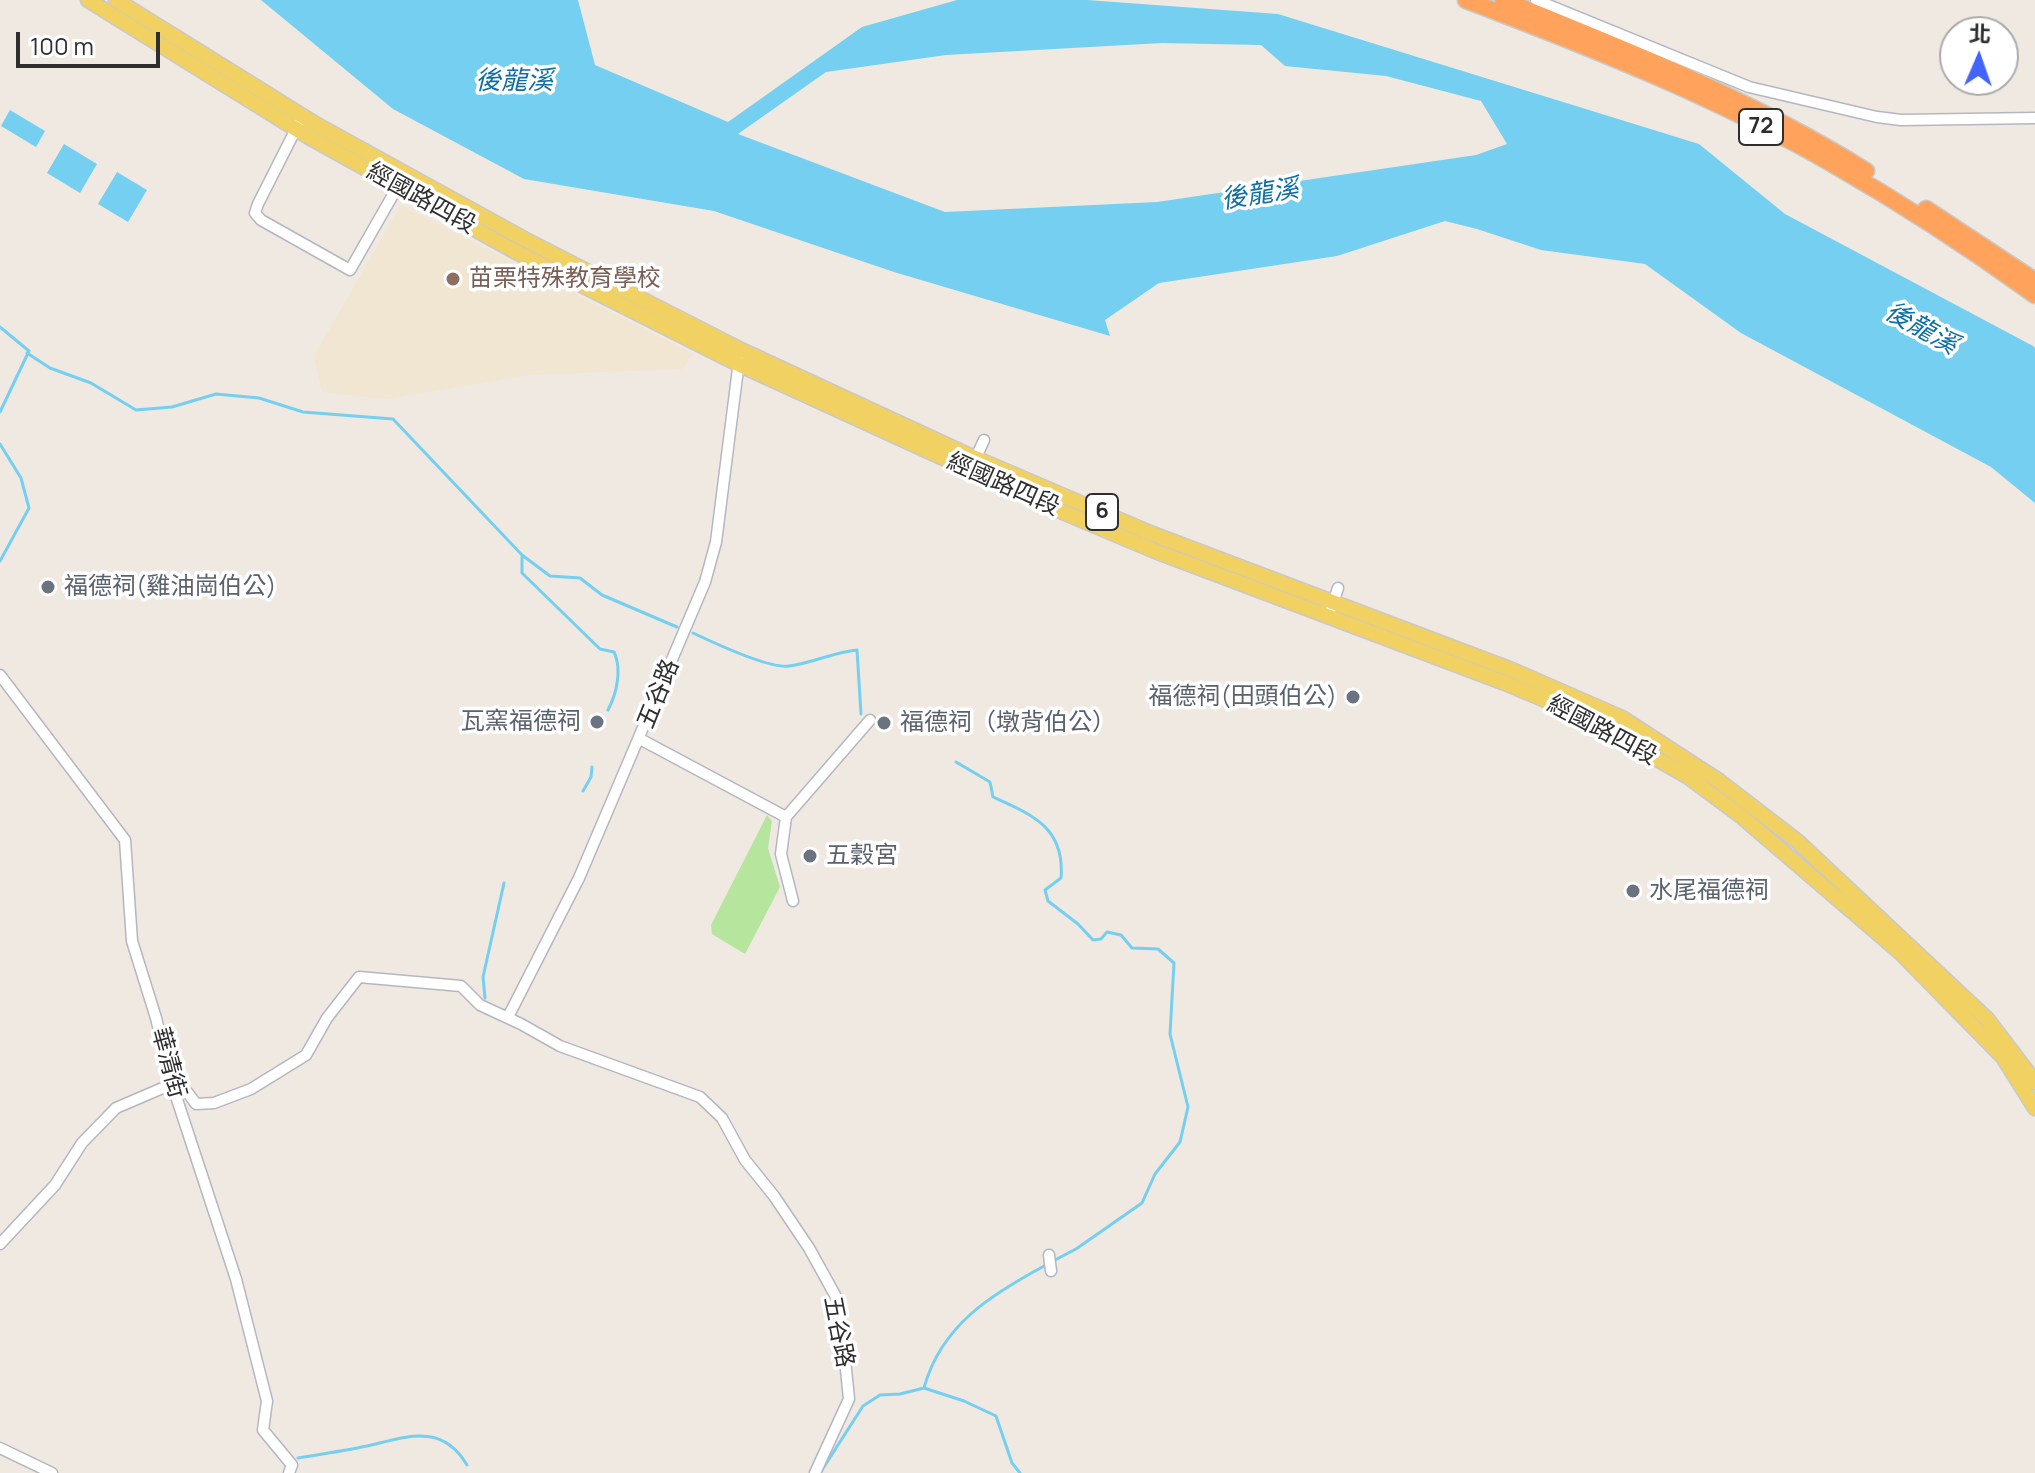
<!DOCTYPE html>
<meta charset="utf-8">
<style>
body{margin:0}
#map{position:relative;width:2035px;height:1473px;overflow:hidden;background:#efe9e1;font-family:Manrope,"Noto Sans TC",sans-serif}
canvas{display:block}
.north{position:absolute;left:1939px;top:16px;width:80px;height:80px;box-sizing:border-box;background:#fff;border:2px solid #ababab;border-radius:50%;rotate:2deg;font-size:22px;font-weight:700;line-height:32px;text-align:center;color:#2e2e2e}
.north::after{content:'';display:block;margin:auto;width:28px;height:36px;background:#4264fb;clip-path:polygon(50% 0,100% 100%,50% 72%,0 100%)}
.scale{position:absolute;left:16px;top:32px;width:144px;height:36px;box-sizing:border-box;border:4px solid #2e2e2e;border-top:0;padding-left:10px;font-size:24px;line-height:28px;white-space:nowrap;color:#2e2e2e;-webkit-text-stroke:6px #fff;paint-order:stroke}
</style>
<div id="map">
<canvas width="2035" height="1473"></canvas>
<div class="north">北</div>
<div class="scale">100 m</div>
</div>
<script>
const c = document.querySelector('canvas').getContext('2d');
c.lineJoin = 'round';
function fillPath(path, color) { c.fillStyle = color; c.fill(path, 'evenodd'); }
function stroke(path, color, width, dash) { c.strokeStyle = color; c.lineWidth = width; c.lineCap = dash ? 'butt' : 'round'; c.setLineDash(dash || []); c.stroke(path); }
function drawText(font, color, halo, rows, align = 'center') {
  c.font = font + ' Manrope,"Noto Sans TC",sans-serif'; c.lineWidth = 7; c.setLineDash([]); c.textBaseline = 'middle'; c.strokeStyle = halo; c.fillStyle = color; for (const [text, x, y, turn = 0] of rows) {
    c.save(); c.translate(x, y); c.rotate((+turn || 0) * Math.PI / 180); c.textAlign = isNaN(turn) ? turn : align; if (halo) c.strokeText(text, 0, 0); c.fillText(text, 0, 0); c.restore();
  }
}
fillPath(new Path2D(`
 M401 205 693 354 682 369 530 375 386 399 322 392 314 356Z`), '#f0e6d1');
fillPath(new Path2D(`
 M767 815 772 821 768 848 780 887 745 954 712 934 711 925Z`), '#b6e59e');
fillPath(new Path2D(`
 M261 0H578L595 65 728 122 862 27 957 0H1087L1278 14 1699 144 1785 214 2033 346 2035 348V503L1991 467 1741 333 1645 264 1541 250 1477 229 1445 221 1337 256 1159 283 1105 320 1110 336 894 272 714 211 524 179 393 109ZM1162 43 1261 45 1285 66 1386 76 1481 101 1507 144 1476 155 1157 202 945 212 738 134 826 72 946 55Z
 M10 110 45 131 36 147 1 126Z
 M64 144 97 164 80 193 47 173Z
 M117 172 147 190 128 222 98 204Z`), '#75cff0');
stroke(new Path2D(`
 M0 327 29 351 0 412
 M27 353 50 368 91 383 136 410 172 407 216 394 259 398 303 412 393 419 522 555 550 576 580 578 602 595 677 627
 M0 444 21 478 29 508 0 561
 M522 557V573L600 649 614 652C622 669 617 693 608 710
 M693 633C712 642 770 669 789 666 813 663 834 652 857 650L861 714
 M956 762 990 782 993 797C1033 815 1065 828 1061 878L1045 890 1048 901 1078 924 1093 940 1101 939 1107 932 1121 935 1132 948 1158 949 1174 963 1170 1034 1188 1107 1180 1142 1155 1174 1142 1203 1076 1249 1053 1261
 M583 791 591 777 592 767
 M485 998 483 977 504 883
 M924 1388 964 1401 996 1416 1012 1463 1020 1473
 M298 1458C321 1454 344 1451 367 1446 406 1437 442 1422 467 1465
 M820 1473 863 1406 880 1395 900 1394 924 1388C941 1325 992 1294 1046 1265`), '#75cff0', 3);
const minor = new Path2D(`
 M1536 0 1749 87 1877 117 1901 120 2035 118
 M302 117 258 204 255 213 261 220 350 270 398 186
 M974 462 984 440
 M1331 609 1338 588
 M0 675 125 840 132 941 156 1018 172 1084 236 1279 267 1401 263 1430 292 1465 289 1473
 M640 739 786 817
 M793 901 781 854 786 817 870 720
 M508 1017 579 878 705 582 716 542 739 361
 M172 1084 188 1093 196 1104 214 1103 251 1089 306 1055 327 1018 359 977 461 986 480 1005 521 1024 560 1046 700 1097 722 1118 745 1160 774 1196 809 1248 835 1295 841 1321 849 1399 815 1473
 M0 1244 55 1185 82 1143 116 1108 172 1084
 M1049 1255 1051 1271
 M0 1448 52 1473`);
const major = new Path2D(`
 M88 0 309 137 516 252 738 364 1046 505 1155 551 1505 683 1576 713 1687 776 1741 816 1901 953 2003 1057 2035 1108
 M116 0 317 125 524 239 741 350 968 455 1150 533 1512 670 1622 718 1719 781 1797 841 1987 1019 2035 1082`);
const highway = new Path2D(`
 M1466 0C1590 47 1716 97 1831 163 1901 203 1970 248 2035 295
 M1503 0C1627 50 1752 100 1866 171
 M1926 209 2035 281`);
stroke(minor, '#b4b7c1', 13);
stroke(major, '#c9c9c9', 17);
stroke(highway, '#c9c9c9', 19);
stroke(minor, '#fff', 10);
stroke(major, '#f2d163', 14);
stroke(highway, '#ffa35c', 16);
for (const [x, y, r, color] of [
 [453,279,8,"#8d6e63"],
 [48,587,8,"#6b7280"],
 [1353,697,8,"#6b7280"],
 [597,722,8,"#6b7280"],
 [884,723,8,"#6b7280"],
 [810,856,8,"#6b7280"],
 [1633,891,8,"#6b7280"]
]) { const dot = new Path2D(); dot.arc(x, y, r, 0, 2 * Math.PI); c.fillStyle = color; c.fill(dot); stroke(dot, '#fff', 3); }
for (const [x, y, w] of [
 [1761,127,44],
 [1102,512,32]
]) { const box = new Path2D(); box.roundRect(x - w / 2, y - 18, w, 36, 6); c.fillStyle = '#fff'; c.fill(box); stroke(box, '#2e2e2e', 2); }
drawText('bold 22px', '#2e2e2e', null, [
 ["72",1761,127],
 ["6",1102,512]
]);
drawText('24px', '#2e2e2e', '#fff', [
 ["經國路四段",421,199,29],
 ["經國路四段",1003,485,24],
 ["五谷路",659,694,-68],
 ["經國路四段",1602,731,28],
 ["華清街",168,1063,75],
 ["五谷路",838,1332,79]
]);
drawText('24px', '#785e54', '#fff', [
 ["苗栗特殊教育學校",469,279]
], 'left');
drawText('24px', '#5b616d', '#fff', [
 ["福德祠(雞油崗伯公)",64,587],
 ["福德祠(田頭伯公)",1337,697,"right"],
 ["瓦窯福德祠",581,722,"right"],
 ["福德祠（墩背伯公）",900,723],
 ["五穀宮",826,856],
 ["水尾福德祠",1649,891]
], 'left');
drawText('italic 26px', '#0d6fa3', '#fff', [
 ["後龍溪",514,82],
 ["後龍溪",1260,195,-9],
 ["後龍溪",1921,329,29]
]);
</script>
